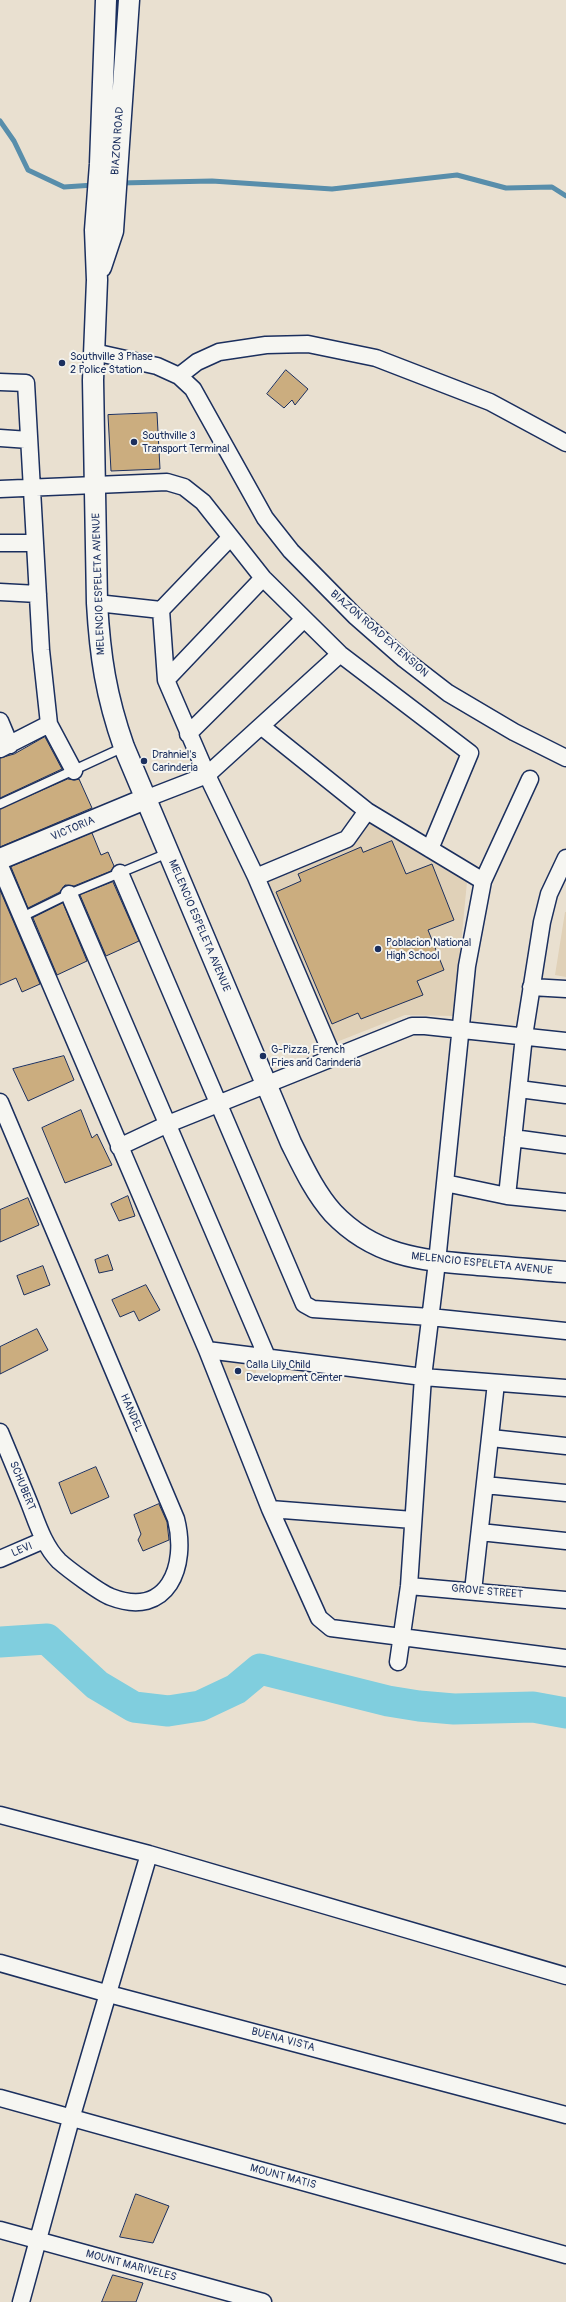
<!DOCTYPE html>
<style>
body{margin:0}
canvas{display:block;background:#e9e0d0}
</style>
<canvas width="566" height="2302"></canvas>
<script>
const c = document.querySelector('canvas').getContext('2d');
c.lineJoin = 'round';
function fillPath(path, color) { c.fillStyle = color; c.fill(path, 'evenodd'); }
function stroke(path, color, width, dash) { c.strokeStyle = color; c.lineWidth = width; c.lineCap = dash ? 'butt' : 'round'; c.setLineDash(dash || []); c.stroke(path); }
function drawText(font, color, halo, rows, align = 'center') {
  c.font = font + ' Pangolin,sans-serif'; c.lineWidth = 4; c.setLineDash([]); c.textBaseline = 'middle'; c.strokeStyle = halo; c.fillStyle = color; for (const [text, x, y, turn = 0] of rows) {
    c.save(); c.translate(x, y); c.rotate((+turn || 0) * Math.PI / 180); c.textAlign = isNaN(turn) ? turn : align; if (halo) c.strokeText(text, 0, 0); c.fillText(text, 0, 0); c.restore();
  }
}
fillPath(new Path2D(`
 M369 818 467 882 454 1016 405 1015 334 1043 266 880Z
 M565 912H566V977L555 975Z
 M215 1357 257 1363 255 1381 223 1379Z`), '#e0d1b8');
stroke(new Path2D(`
 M0 121 14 141 28 170 64 187 94 185
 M120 183 212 181 332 189 457 175 506 188 552 187 566 196`), '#588eab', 5);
stroke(new Path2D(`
 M0 1642 47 1639 97 1685 134 1707 168 1711 200 1706 236 1689 260 1669 388 1701 419 1706 454 1709 533 1707 566 1713`), '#80cede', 31);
const building = new Path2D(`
 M286 370 308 389 295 405 292 400 284 408 267 394Z
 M157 413 160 469 111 471 108 415Z
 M45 737 62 769 0 798V758L14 754Z
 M68 779 74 780 79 779 92 808 0 847V809Z
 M92 833 101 855 108 852 114 866 111 871 74 886 65 885 60 892 28 908 11 867Z
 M392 841 406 874 432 864 454 920 428 930 444 970 417 981 423 995 361 1019 358 1013 332 1024 276 892 301 881 298 874 361 847 363 852Z
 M113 882 139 941 106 956 80 895Z
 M0 890 40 984 22 992 16 978 0 985Z
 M63 903 87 961 57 975 33 918Z
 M64 1056 74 1080 28 1101 13 1069Z
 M81 1110 92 1138 97 1134 112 1165 65 1183 42 1128Z
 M128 1196 135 1216 119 1221 111 1204Z
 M28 1198 39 1225 0 1242V1210Z
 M108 1255 113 1270 99 1273 95 1260Z
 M43 1266 50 1285 24 1295 17 1276Z
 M146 1285 160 1310 139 1321 134 1311 120 1317 112 1300Z
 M37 1329 48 1350 0 1374V1347Z
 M96 1467 109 1497 71 1514 59 1483Z
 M159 1504 167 1522 169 1540 143 1551 138 1540 141 1534 134 1515Z
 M136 2194 169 2206 153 2243 120 2237Z
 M113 2275 143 2283 136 2302H102Z`);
fillPath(building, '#cbad7f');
stroke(building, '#1b2f5e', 1);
const service = new Path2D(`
 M0 804 124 747
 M22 917 69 894 168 853`);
const minor = new Path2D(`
 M94 352 157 366 179 376 193 389 265 518 291 551 355 616 404 659 448 693 514 732 566 758
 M179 376 197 362 219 352 266 345 308 344 376 358 490 402 566 443
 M0 382 26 383 41 650 49 724 74 771
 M0 438 29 440
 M0 489 167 482 184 487 203 502 263 578 340 654 470 753 430 849
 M0 543H35
 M0 592 38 594
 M97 603 161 610 230 538
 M161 610 166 680 207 775 256 877 333 1057
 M166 680 263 578
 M0 721 10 745
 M261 726 367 811 483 881
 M188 734 304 619
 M0 749 49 724
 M145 799 207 775 340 654
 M0 866 207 1350 270 1509 319 1618 331 1628 566 1658
 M120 873 304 1304 313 1309 430 1317 566 1331
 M256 877 347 839 367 811
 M69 894 267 1357
 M531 987 566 989
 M519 1089 566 1095
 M0 1102 176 1519C188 1566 168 1619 111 1597 100 1593 68 1569 59 1561 44 1546 37 1523 30 1505 20 1480 10 1456 0 1432
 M513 1138 566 1145
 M119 1147 168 1124 412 1026H425L566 1041
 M445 1183 507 1196 566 1202
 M507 1196 524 1036 542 922 549 894 566 858
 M207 1350 423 1377 566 1388
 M491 1438 566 1446
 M485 1485 566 1493
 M270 1509 413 1520
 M480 1532 566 1541
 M0 1559 44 1540
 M409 1586 566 1600
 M473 1591 496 1383
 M398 1662 409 1586 423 1377 437 1262 467 966 483 881 530 779
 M0 1815 149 1854 566 1976
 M0 1963 109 1994 566 2115
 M0 2098 566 2255
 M0 2230 263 2302
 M21 2302 71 2119 149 1854`);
const tertiary = new Path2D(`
 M106 0 100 164 95 230 97 280 93 380 97 603C100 656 106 696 124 747L291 1143C303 1167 315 1193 333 1213 375 1257 421 1260 478 1265 507 1267 537 1270 566 1272
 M101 267 113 231 129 0
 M0 859 145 799`);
stroke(service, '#1b2f5e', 11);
stroke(minor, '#1b2f5e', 19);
stroke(tertiary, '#1b2f5e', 23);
stroke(service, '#f6f6f2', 8);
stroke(minor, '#f6f6f2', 16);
stroke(tertiary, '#f6f6f2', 20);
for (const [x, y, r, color] of [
 [62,363,4,"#1b2f5e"],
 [134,442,4,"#1b2f5e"],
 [144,761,4,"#1b2f5e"],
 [378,949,4,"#1b2f5e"],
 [263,1056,4,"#1b2f5e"],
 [238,1371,4,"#1b2f5e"]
]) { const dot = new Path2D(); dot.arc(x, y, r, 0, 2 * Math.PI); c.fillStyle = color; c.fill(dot); stroke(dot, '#f6f6f2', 1.5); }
drawText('11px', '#1b2f5e', '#f6f6f2', [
 ["BIAZON ROAD",118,141,-86],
 ["MELENCIO ESPELETA AVENUE",99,584,-92],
 ["BIAZON ROAD EXTENSION",379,634,41],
 ["VICTORIA",73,829,-23],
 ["MELENCIO ESPELETA AVENUE",199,926,67],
 ["MELENCIO ESPELETA AVENUE",482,1264,6],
 ["HANDEL",131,1413,67],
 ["SCHUBERT",22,1486,68],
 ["LEVI",22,1550,-23],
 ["GROVE STREET",487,1592,5],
 ["BUENA VISTA",283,2040,15],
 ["MOUNT MATIS",283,2177,15],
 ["MOUNT MARIVELES",131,2266,15]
]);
drawText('11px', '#1b2f5e', '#f6f6f2', [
 ["Southville 3 Phase",70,357],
 ["2 Police Station",70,370],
 ["Southville 3",142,436],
 ["Transport Terminal",142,449],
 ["Drahniel's",152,755],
 ["Carinderia",152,768],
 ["Poblacion National",386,943],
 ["High School",386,956],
 ["G-Pizza, French",271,1050],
 ["Fries and Carinderia",271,1063],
 ["Calla Lily Child",246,1365],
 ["Development Center",246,1378]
], 'left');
</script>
